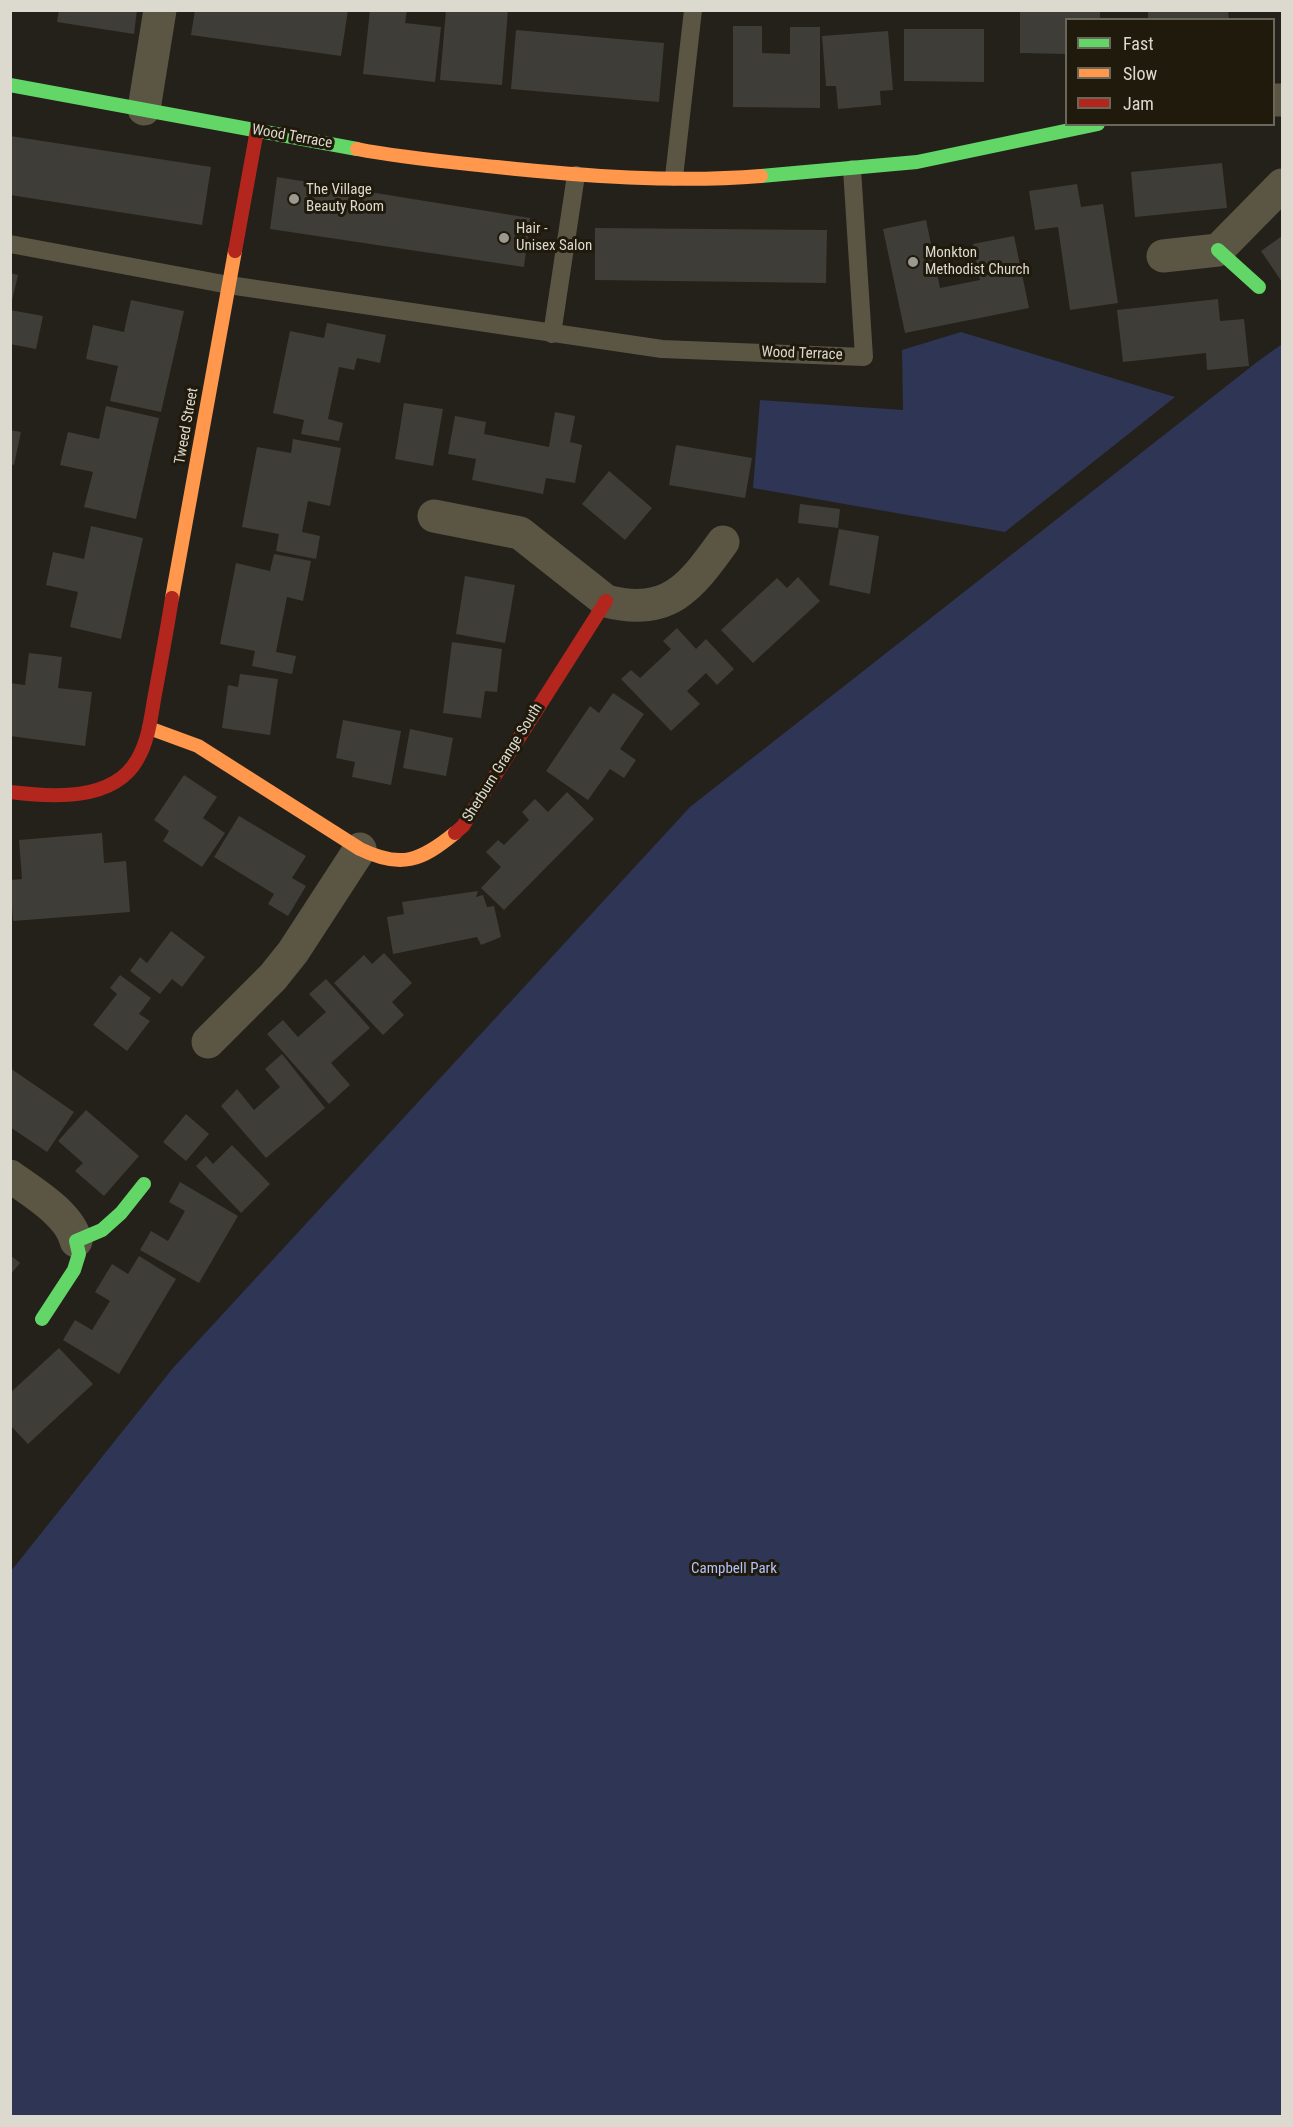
<!DOCTYPE html>
<style>
body{margin:0}
#map{position:relative;width:1293px;height:2127px;overflow:hidden;background:#24211a;font-family:"Roboto Condensed",sans-serif}
canvas{display:block}
.frame{position:absolute;inset:0;border:12px solid #dcd9cf;pointer-events:none}
.legend{position:absolute;left:1065px;top:18px;width:210px;height:108px;box-sizing:border-box;background:#201a0c;border:2px solid #6b665a;margin:0;padding:8px 10px;list-style:none;font-size:18px;color:#dcd9cf}
.legend li{display:flex;align-items:center;gap:12px;height:30px}
.legend b{width:30px;border:2px solid #6b665a}
</style>
<div id="map">
<canvas width="1293" height="2127"></canvas>
<div class="frame"></div>
<ul class="legend">
<li><b style="height:8px;background:#63d668"></b>Fast</li>
<li><b style="height:8px;background:#ff974d"></b>Slow</li>
<li><b style="height:8px;background:#b3261e"></b>Jam</li>
</ul>
</div>
<script>
const c = document.querySelector('canvas').getContext('2d');
c.lineJoin = 'round';
function fillPath(path, color) { c.fillStyle = color; c.fill(path, 'evenodd'); }
function stroke(path, color, width, dash) { c.strokeStyle = color; c.lineWidth = width; c.lineCap = dash ? 'butt' : 'round'; c.setLineDash(dash || []); c.stroke(path); }
function drawText(font, color, halo, rows, align = 'center') {
  c.font = font + ' "Roboto Condensed",sans-serif'; c.lineWidth = 6; c.setLineDash([]); c.textBaseline = 'middle'; c.strokeStyle = halo; c.fillStyle = color; for (const [text, x, y, turn = 0] of rows) {
    c.save(); c.translate(x, y); c.rotate((+turn || 0) * Math.PI / 180); c.textAlign = isNaN(turn) ? turn : align; if (halo) c.strokeText(text, 0, 0); c.fillText(text, 0, 0); c.restore();
  }
}
fillPath(new Path2D(`
 M961 332 1175 397 1005 532 753 488 760 400 903 410 902 350Z
 M1282 344V2116H11V1571L173 1368 690 807 1257 362Z`), '#2e3555');
fillPath(new Path2D(`
 M59 10H137L134 34 57 22Z
 M195 10H348L341 56 191 35Z
 M370 10H407L405 23 441 27 435 82 363 74Z
 M446 10H508L502 85 440 80Z
 M1020 10H1100V20H1066V54L1020 53Z
 M1148 10H1228L1229 20H1148Z
 M733 26H762V53L790 54V27H820V108L733 107Z
 M904 29H984V82L904 81Z
 M516 30 664 43 659 102 511 89Z
 M888 31 893 90 880 91 881 105 838 109 836 86H826L822 36Z
 M10 136 211 167 202 225 10 195Z
 M1222 163 1227 208 1135 217 1131 172Z
 M277 177 530 218 524 267 270 229Z
 M1077 184 1081 207 1103 204 1118 303 1070 310 1058 227 1035 230 1029 191Z
 M926 220 940 288 980 280 973 244 1014 236 1029 308 905 333 883 229Z
 M595 228 827 230 826 283 595 280Z
 M1282 236V282L1261 251Z
 M10 273 18 275 11 305H10Z
 M1218 299 1220 321 1244 319 1249 366 1207 370 1206 353 1123 362 1117 310Z
 M131 300 184 311 161 412 110 401 118 366 86 359 93 325 124 332Z
 M10 310 43 316 36 349 10 344Z
 M327 323 386 335 380 363 357 358 354 370 339 367 328 419 343 423 339 441 301 434 304 420 273 413 290 331 324 338Z
 M404 403 443 409 433 466 395 459Z
 M106 406 159 418 136 519 84 507 93 472 60 465 68 432 99 439Z
 M555 412 575 416 570 442 582 445 575 483 546 478 543 494 472 480 476 459 448 454 455 416 486 422 484 434 549 447Z
 M10 430 21 432 14 465 10 464Z
 M293 439 341 448 330 506 308 501 302 532 320 536 316 559 276 551 279 534 242 527 257 447 291 453Z
 M676 445 752 458 745 498 669 485Z
 M609 471 652 508 625 540 582 504Z
 M800 504 840 509 838 528 798 523Z
 M91 526 143 538 121 639 70 627 78 592 46 585 53 552 84 559Z
 M839 529 879 536 870 594 829 585Z
 M274 554 311 561 303 601 287 597 276 652 296 656 292 674 252 666 255 651 220 644 236 563 270 571Z
 M465 576 515 585 505 643 456 634Z
 M798 577 820 601 753 663 721 630 777 578 787 588Z
 M677 628 696 649 706 639 734 669 717 685 706 673 687 691 700 704 671 731 621 679 631 670 640 678 671 649 663 641Z
 M452 642 502 649 497 692 485 691 481 718 443 713Z
 M29 653 62 657 58 688 92 692 85 746 10 736V683L25 685Z
 M240 674 278 679 270 735 222 728 228 685 238 687Z
 M613 693 644 714 620 749 636 760 624 778 610 769 588 800 546 771 590 706 599 713Z
 M343 720 401 731 391 785 352 777 355 762 336 758Z
 M410 729 453 738 446 776 403 768Z
 M184 775 217 797 203 818 225 833 202 867 163 841 169 831 154 820Z
 M567 792 594 819 504 910 481 888 501 867 486 852 498 840 504 845 529 820 522 812 535 799 548 812Z
 M239 816 306 856 292 878 306 886 288 916 268 904 274 894 214 857Z
 M102 833 104 863 126 861 130 912 13 921 10 880 22 879 19 840Z
 M478 891 476 897 483 895 487 907 494 906 501 937 481 945 477 937 393 954 387 917 404 914 402 902Z
 M171 931 205 957 182 987 172 979 160 994 130 971 140 957 147 963Z
 M384 953 412 983 392 1002 404 1015 383 1035 334 983 364 955 372 964Z
 M120 975 151 998 139 1014 150 1021 127 1051 93 1025 117 994 110 988Z
 M326 979 370 1028 331 1063 350 1085 329 1104 267 1034 283 1020 298 1037 326 1012 309 994Z
 M282 1054 325 1108 266 1158 221 1106 237 1089 254 1110 280 1087 265 1069Z
 M10 1068 74 1112 47 1152 10 1127Z
 M86 1110 139 1156 104 1196 75 1171 83 1163 58 1141Z
 M186 1114 209 1134 186 1161 163 1142Z
 M232 1145 270 1184 241 1213 196 1166 206 1156 213 1164Z
 M180 1182 238 1216 199 1283 140 1250 151 1231 168 1241 185 1211 169 1202Z
 M10 1255 20 1263 10 1275Z
 M139 1256 176 1279 119 1374 63 1340 75 1320 92 1330 110 1301 95 1292 112 1264 128 1274Z
 M59 1348 93 1384 28 1444 10 1425V1393Z`), '#3f3d37');
stroke(new Path2D(`
 M674 177 693 10
 M10 244 229 285 662 349 864 357 852 169
 M552 334 576 175`), '#5b5544', 18);
stroke(new Path2D(`
 M1274 100H1282
 M144 109 160 10
 M1163 256 1218 250 1282 185
 M434 516 520 533 606 601C668 617 690 588 723 542
 M208 1042 273 977 293 952 360 849
 M10 1176C32 1192 70 1214 76 1241`), '#5b5544', 33);
stroke(new Path2D(`
 M10 85 357 149
 M761 176 917 162 1098 124
 M1218 250 1259 287
 M42 1319 74 1270 79 1254 76 1241 102 1230 121 1213 144 1184`), '#63d668', 14);
stroke(new Path2D(`
 M357 149C403 158 450 162 497 167 584 176 674 183 761 176
 M172 598 235 251
 M149 728 198 746 360 849C401 869 421 861 455 833`), '#ff974d', 14);
stroke(new Path2D(`
 M235 251 257 130
 M10 792C51 797 113 802 137 760 149 740 151 716 155 694 161 662 167 630 172 598
 M455 833 463 826 606 601`), '#b3261e', 14);
for (const [x, y, r, color] of [
 [294,199,6,"#9c9990"],
 [504,238,6,"#9c9990"],
 [913,262,6,"#9c9990"]
]) { const dot = new Path2D(); dot.arc(x, y, r, 0, 2 * Math.PI); c.fillStyle = color; c.fill(dot); stroke(dot, '#201a0c', 2); }
drawText('15px', '#dcd9cf', '#201a0c', [
 ["Wood Terrace",292,137,10],
 ["Wood Terrace",802,354,2],
 ["Tweed Street",187,426,-80],
 ["Sherburn Grange South",503,763,-58]
]);
drawText('15px', '#dcd9cf', '#201a0c', [
 ["The Village",306,190],
 ["Beauty Room",306,207],
 ["Hair -",516,229],
 ["Unisex Salon",516,246],
 ["Monkton",925,253],
 ["Methodist Church",925,270]
], 'left');
drawText('15px', '#b3c2fa', '#201a0c', [
 ["Campbell Park",734,1569]
]);
</script>
